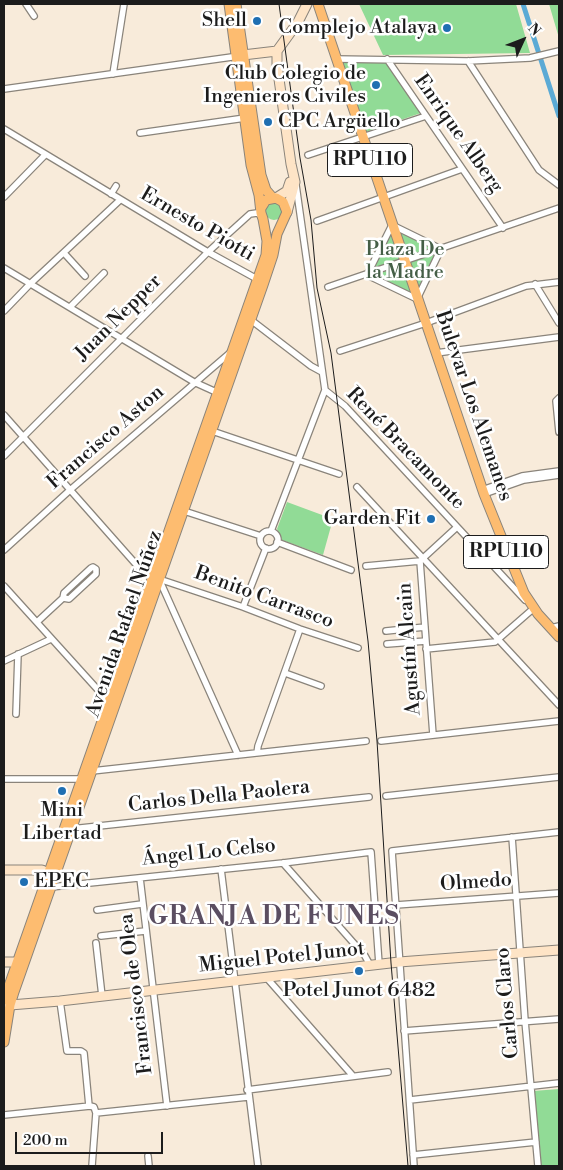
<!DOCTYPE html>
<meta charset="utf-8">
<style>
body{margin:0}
#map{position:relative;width:563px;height:1170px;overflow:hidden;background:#f8ebda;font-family:"Libre Bodoni",serif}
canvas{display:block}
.frame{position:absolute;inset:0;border:5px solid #1c1c1c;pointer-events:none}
.north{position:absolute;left:498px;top:15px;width:50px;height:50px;-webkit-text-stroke:4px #fff;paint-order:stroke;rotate:47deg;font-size:14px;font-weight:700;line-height:20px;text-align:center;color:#1c1c1c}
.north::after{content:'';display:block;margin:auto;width:18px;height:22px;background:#1c1c1c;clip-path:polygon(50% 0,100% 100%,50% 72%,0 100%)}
.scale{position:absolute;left:15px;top:1132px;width:148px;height:22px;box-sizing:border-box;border:2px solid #1c1c1c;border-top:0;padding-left:6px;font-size:15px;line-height:18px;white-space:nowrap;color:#1c1c1c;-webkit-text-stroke:4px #fff;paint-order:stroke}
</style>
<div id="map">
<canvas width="563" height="1170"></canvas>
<div class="frame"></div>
<div class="north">N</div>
<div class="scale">200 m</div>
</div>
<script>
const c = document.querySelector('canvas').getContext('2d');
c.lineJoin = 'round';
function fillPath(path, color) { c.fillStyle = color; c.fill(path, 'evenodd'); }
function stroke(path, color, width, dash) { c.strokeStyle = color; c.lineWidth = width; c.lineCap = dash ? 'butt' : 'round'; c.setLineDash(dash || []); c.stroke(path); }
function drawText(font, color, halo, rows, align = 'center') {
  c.font = font + ' "Libre Bodoni",serif'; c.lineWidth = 5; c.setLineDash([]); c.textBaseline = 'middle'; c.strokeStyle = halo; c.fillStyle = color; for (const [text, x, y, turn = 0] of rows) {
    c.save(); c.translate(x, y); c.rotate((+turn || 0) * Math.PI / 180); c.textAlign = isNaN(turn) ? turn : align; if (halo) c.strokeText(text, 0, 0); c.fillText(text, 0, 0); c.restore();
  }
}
fillPath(new Path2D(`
 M359 4H516L530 53 383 55Z
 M549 4H559V38Z
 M342 61 386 62 421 113 366 132Z
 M265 211a9 9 0 1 1 18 0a9 9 0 1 1-18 0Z
 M393 229 438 250 417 294H413L371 275Z
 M287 502 333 519 323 555 282 540 277 529Z
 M559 1089V1165L558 1166H541L533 1091Z`), '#91db96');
stroke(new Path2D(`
 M523 4 559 116`), '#5baad5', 5);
const street = new Path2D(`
 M26 4 34 16
 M336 59 468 61 530 58 559 51
 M387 59 503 228
 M468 61 539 170 559 185
 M113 74 124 4
 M4 89 239 56
 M4 129 208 252 257 279
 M140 133 245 118
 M308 155 426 116
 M296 185 325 390 345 406 525 600
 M111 194 116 186
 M4 197 45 155
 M317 221 462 169
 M64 253 85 276
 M4 268 194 382 216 392
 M367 275 392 225 441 249
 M367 275 417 299 441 249
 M535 284 559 323
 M328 287 559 208
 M70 307 104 273
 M4 311 31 283 120 200
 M251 320 311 366 322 372
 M340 351 426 323 526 286 559 282
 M436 353 559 337
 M559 398 556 401 559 432
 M4 415 141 570 147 575 243 607 300 629 358 648
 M212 431 339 474
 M4 456 208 252 250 214 257 213 261 215
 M357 487 559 705
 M482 490 522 476 559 471
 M484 494 524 480 559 475
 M184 511 261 536
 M271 531 325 390
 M260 540a9 9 0 1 1 18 0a9 9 0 1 1-18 0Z
 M277 542 351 570
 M4 550 70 490 231 352
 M420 561 433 735
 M366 566 420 561 457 527
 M93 567 96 569V574L69 599 63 598 64 593 91 568Z
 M159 579 238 755
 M4 586 108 701
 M243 607 266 548
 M37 622 63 598
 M551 628 559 626
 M386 631 425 627
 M387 644 426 641
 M426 649 495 642 534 608 532 606
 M4 661 51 639
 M285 673 321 686
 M16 714 18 654
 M381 741 559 721
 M257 753 258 746 300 629
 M92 771 366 741
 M4 779H80
 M386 796 559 777
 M71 829 369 797
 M512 837 525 1021 538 1166
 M283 863 365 956 370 965
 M221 869 258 1166
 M140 878 167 1106
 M51 887 283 863 371 852 379 964
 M396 905 559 893
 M97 910 142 904
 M101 936 145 931
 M96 943 102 996
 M266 977 353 1076
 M60 1001 67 1051H81L84 1053 89 1106
 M404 1031 559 1019
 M247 1090 388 1072
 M410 1100 559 1083
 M4 1115 90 1106 94 1107 96 1113 248 1097
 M413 1155 536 1142
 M148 1156 149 1166
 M92 1166 96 1113
 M414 1166 392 851 559 832`);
const secondary = new Path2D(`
 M277 51V65L291 164 295 182 287 212
 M277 51 298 22 307 4
 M243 55 277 51
 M276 198 287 191 290 182
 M4 870H42L48 873
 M4 962H16
 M4 1008 10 1005 60 1001 399 962 559 950`);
const primary = new Path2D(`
 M236 4 261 175 266 190 273 198
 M318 4 484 494 524 593 538 614 559 637
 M4 1000 266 255 267 241 263 219 261 213 259 195 251 165 229 4
 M4 1042 10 1005 14 992 263 285 273 255 277 234 287 212 283 202 276 198 266 200 261 208`);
stroke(street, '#8a847b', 8);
stroke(secondary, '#8a847b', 11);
stroke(primary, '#8a847b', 11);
stroke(street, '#fff', 5.5);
stroke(secondary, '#fee4c6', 9);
stroke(primary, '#fdbc70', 9);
stroke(new Path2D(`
 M279 4 300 158 311 220 317 288 331 353 368 641 377 741 391 963 408 1166`), '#1c1c1c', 1);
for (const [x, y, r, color] of [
 [257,21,5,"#1f6fb2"],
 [447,28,5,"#1f6fb2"],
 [376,85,5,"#1f6fb2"],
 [268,122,5,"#1f6fb2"],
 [431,519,5,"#1f6fb2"],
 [62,791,5,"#1f6fb2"],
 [24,882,5,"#1f6fb2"],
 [359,971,5,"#1f6fb2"]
]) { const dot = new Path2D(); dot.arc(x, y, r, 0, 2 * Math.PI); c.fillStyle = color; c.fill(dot); stroke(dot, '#fff', 2); }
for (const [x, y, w] of [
 [370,160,85],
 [506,552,85]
]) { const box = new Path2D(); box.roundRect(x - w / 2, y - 16.5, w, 33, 4); c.fillStyle = '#fff'; c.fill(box); stroke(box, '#1c1c1c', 1); }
drawText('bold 19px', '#1c1c1c', null, [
 ["RPU110",370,160],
 ["RPU110",506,552]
]);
drawText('20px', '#1c1c1c', '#fff', [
 ["Shell",247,21],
 ["Complejo Atalaya",437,28],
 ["Club Colegio de",366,74],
 ["Ingenieros Civiles",366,97],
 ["CPC Argüello",278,122,"left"],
 ["Garden Fit",421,519],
 ["Mini",62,811,"center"],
 ["Libertad",62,834,"center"],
 ["EPEC",34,882,"left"],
 ["Potel Junot 6482",359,991,"center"]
], 'right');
drawText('20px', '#1c1c1c', '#fff', [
 ["Enrique Alberg",458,134,55],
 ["Ernesto Piotti",197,225,30],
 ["Juan Nepper",119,318,-45],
 ["Bulevar Los Alemanes",473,406,71],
 ["Francisco Aston",106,438,-41],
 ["René Bracamonte",405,449,46],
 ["Benito Carrasco",264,598,20],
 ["Avenida Rafael Núñez",125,624,-71],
 ["Agustín Alcain",410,649,-94],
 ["Carlos Della Paolera",219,797,-6],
 ["Ángel Lo Celso",209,853,-6],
 ["Olmedo",476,883,-4],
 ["Miguel Potel Junot",282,958,-6],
 ["Francisco de Olea",137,994,-97],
 ["Carlos Claro",508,1003,-95]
]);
drawText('20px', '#455f47', '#fff', [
 ["Plaza De",405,250],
 ["la Madre",405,273]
]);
c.letterSpacing = '1px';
drawText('bold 25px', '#5b4e61', '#fff', [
 ["GRANJA DE FUNES",274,918]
]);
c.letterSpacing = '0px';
</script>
